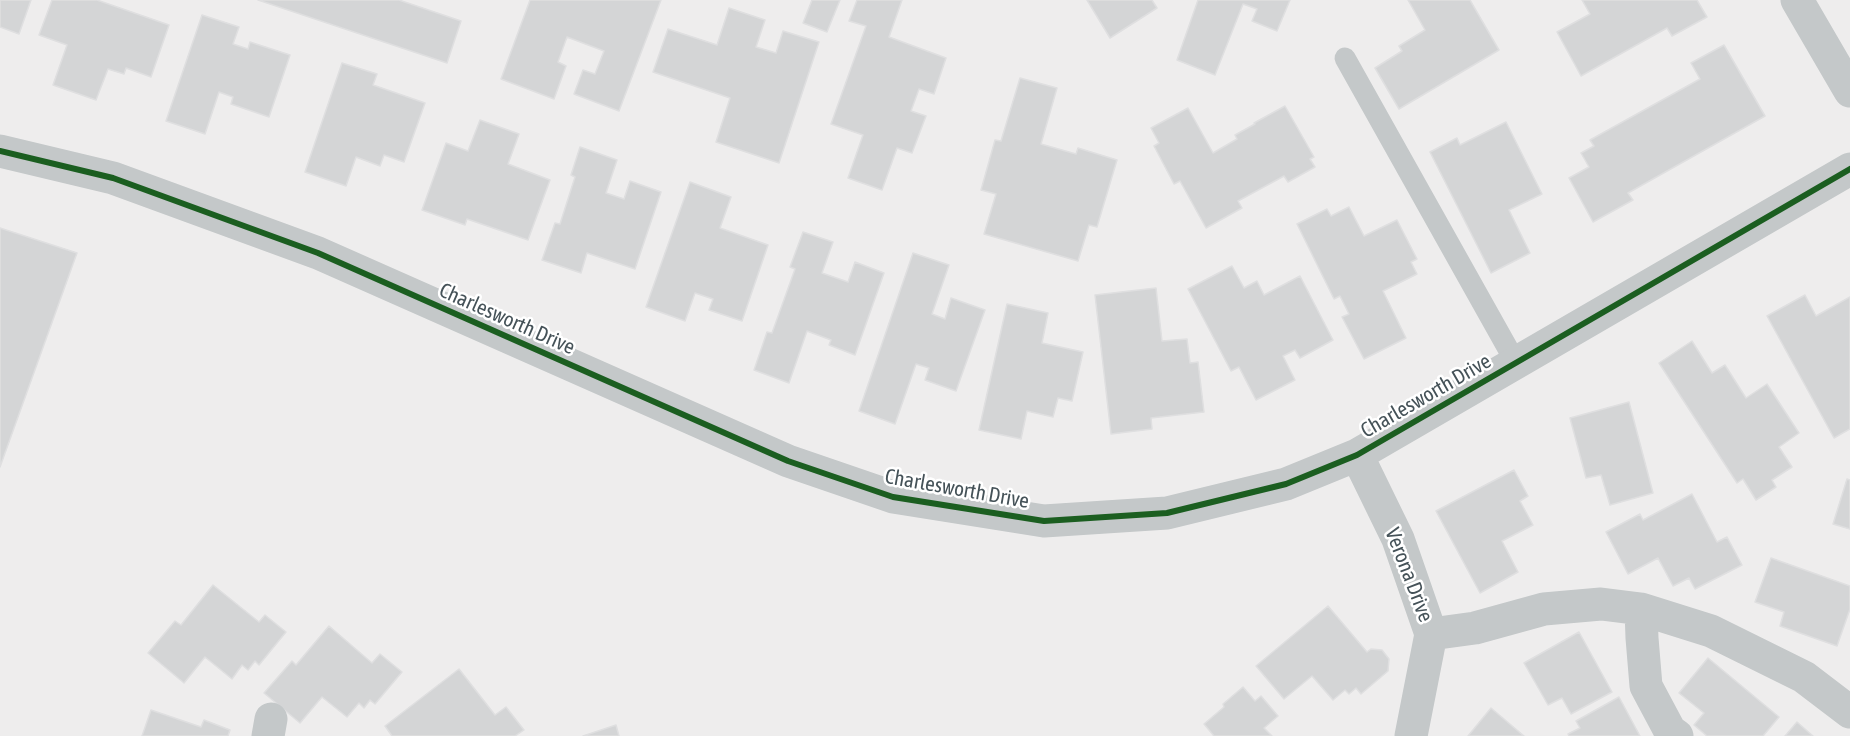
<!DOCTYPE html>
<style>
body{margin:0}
canvas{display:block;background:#eeeded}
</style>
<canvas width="1850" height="736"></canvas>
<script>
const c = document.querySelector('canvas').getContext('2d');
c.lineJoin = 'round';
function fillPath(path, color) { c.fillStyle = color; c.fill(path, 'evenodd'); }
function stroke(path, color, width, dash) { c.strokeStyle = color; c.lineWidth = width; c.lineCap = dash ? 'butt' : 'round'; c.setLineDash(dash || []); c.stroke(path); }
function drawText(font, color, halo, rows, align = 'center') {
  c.font = font + ' "Asap Condensed",sans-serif'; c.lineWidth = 5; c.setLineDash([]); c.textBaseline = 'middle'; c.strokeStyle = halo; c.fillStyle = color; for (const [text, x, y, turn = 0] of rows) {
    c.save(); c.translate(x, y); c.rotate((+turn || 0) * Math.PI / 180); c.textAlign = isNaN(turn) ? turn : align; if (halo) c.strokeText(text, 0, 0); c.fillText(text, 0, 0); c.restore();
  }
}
const building = new Path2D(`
 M0 0H31L19 34 0 27Z
 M52 0H97L169 25 151 77 126 68 124 74 108 69 96 100 53 85 67 45 39 35Z
 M258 0H399L461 21 447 63Z
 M530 0H661L619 111 574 94 583 70 595 74 604 51 567 37 558 62 566 66 554 99 501 79Z
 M812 0H840L827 32 803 23Z
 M857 0H902L889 37 946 58 934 94 919 89 911 111 926 116 912 153 897 148 882 190 848 178 863 135 831 124 866 26 849 21Z
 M1087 0H1152L1157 8 1110 38Z
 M1198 0H1290L1277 31 1252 21 1257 9 1243 4 1215 75 1177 60Z
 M1408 0H1470L1499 50 1399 109 1375 68 1402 51 1399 46 1425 30Z
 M1582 0H1697L1707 17 1672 36 1667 28 1581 76 1557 32 1590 14Z
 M729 8 765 20 756 47 776 53 783 31 819 42 779 163 716 142 730 98 653 72 668 29 717 45Z
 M202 15 239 27 233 44 248 49 250 42 290 55 269 117 231 104 233 97 219 92 205 134 166 121Z
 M1724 45 1765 116 1628 193 1633 200 1593 222 1569 178 1589 167 1581 153 1594 146 1590 140 1700 79 1691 63Z
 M342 63 377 74 373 85 425 103 404 162 384 155 380 166 356 157 346 186 305 172Z
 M1020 78 1057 88 1041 144 1076 154 1078 148 1117 160 1097 227 1089 225 1078 261 984 234 996 194 981 190 995 140 1001 141Z
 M1285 106 1314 157 1310 159 1315 167 1288 182 1284 176 1238 201 1242 208 1206 228 1180 181 1174 184 1154 146 1159 143 1151 128 1188 108 1213 153 1237 139 1235 135 1255 124 1254 123Z
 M480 120 519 134 508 164 550 180 528 240 467 219 465 225 422 210 446 143 468 151Z
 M1506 122 1542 194 1509 210 1530 253 1491 273 1430 152 1457 138 1460 145Z
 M580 147 617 160 606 193 624 199 630 181 661 192 635 269 587 253 581 273 542 260 555 223 560 224 575 177 571 175Z
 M690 182 731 197 720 228 768 245 742 321 709 310 713 299 695 293 685 321 646 307Z
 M1349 207 1364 236 1397 220 1417 259 1411 262 1417 274 1383 291 1406 338 1364 359 1342 317 1349 314 1340 296 1334 299 1297 224 1327 209 1331 216Z
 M0 228 77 253 0 467Z
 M803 232 833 242 822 273 848 282 855 262 884 273 855 355 829 345 831 340 807 331 789 383 754 370 767 332 772 333 795 269 790 267Z
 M913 253 949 265 932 314 945 319 951 298 985 310 956 391 925 380 929 368 916 364 895 424 859 411Z
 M1232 266 1244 288 1257 281 1264 295 1300 276 1333 340 1300 358 1295 350 1283 356 1295 380 1256 400 1239 367 1231 371 1188 289Z
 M1156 288 1162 341 1187 339 1190 363 1198 362 1204 412 1151 418 1152 429 1111 434 1095 295Z
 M1805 295 1816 316 1850 297V429L1834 438 1767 316Z
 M1007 304 1048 313 1042 343 1083 352 1072 401 1058 398 1053 417 1027 411 1021 439 979 430Z
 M1692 341 1712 373 1725 365 1746 398 1767 384 1799 433 1779 447 1792 467 1772 480 1776 487 1756 500 1743 479 1737 483 1659 363Z
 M1629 402 1653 493 1610 505 1601 475 1586 478 1570 418Z
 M1514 470 1528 496 1520 501 1533 525 1502 541 1518 572 1480 593 1436 511Z
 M1847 479 1850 480V529L1833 524Z
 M1692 494 1717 542 1727 537 1742 565 1695 589 1689 578 1673 586 1658 558 1628 574 1606 532 1640 514 1643 520Z
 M1771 558 1850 586V609L1837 646 1780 626 1784 612 1755 602Z
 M213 585 259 622 265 615 286 632 259 665 255 661 248 670 242 665 232 679 205 657 184 683 148 653 175 621 181 625Z
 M1328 606 1367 652 1371 649 1382 650 1389 659 1388 671 1361 694 1356 688 1349 694 1345 690 1333 700 1312 676 1284 699 1256 666Z
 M329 626 372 663 380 654 402 672 375 704 370 700 364 708 359 703 347 717 322 697 300 723 264 693 292 661 296 665Z
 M1579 632 1612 692 1571 714 1562 698 1548 705 1524 663Z
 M1708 658 1779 717 1763 736H1707L1694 725 1704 713 1679 693Z
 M459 669 495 715 506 707 524 730 515 736H392L385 726Z
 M1243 687 1255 701 1261 696 1278 716 1264 728 1272 736H1214L1204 724 1224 707 1223 704Z
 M1619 697 1640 736H1569L1568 734 1580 728 1576 721Z
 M1491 708 1524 736H1468Z
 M151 710 201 727 204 720 230 730 228 736H142Z
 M1797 722 1813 736H1785Z
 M616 725 619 736H583Z`);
fillPath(building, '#d4d5d6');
stroke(building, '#dfdfe0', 1.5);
stroke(new Path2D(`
 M1345 58 1516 363`), '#c4c8c9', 21);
stroke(new Path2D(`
 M1797 0 1850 91
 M0 151 113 178 318 253 788 461 893 497 1044 521 1167 513 1286 484 1357 455 1850 169
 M1357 455 1398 539 1431 634 1411 736
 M1641 609 1642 638 1646 686 1670 731 1677 736
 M1431 634 1475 628 1544 609 1601 604 1641 609 1711 631 1804 677 1850 712
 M268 736 271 719`), '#c4c8c9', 33);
stroke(new Path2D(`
 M0 151 113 178 318 253 788 461 893 497 1044 521 1167 513 1286 484 1357 455 1850 169`), '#1b5e20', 6);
drawText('21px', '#455258', '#fff', [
 ["Charlesworth Drive",507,319,24],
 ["Charlesworth Drive",1426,396,-30],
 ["Charlesworth Drive",957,489,10],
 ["Verona Drive",1409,575,69]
]);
</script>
